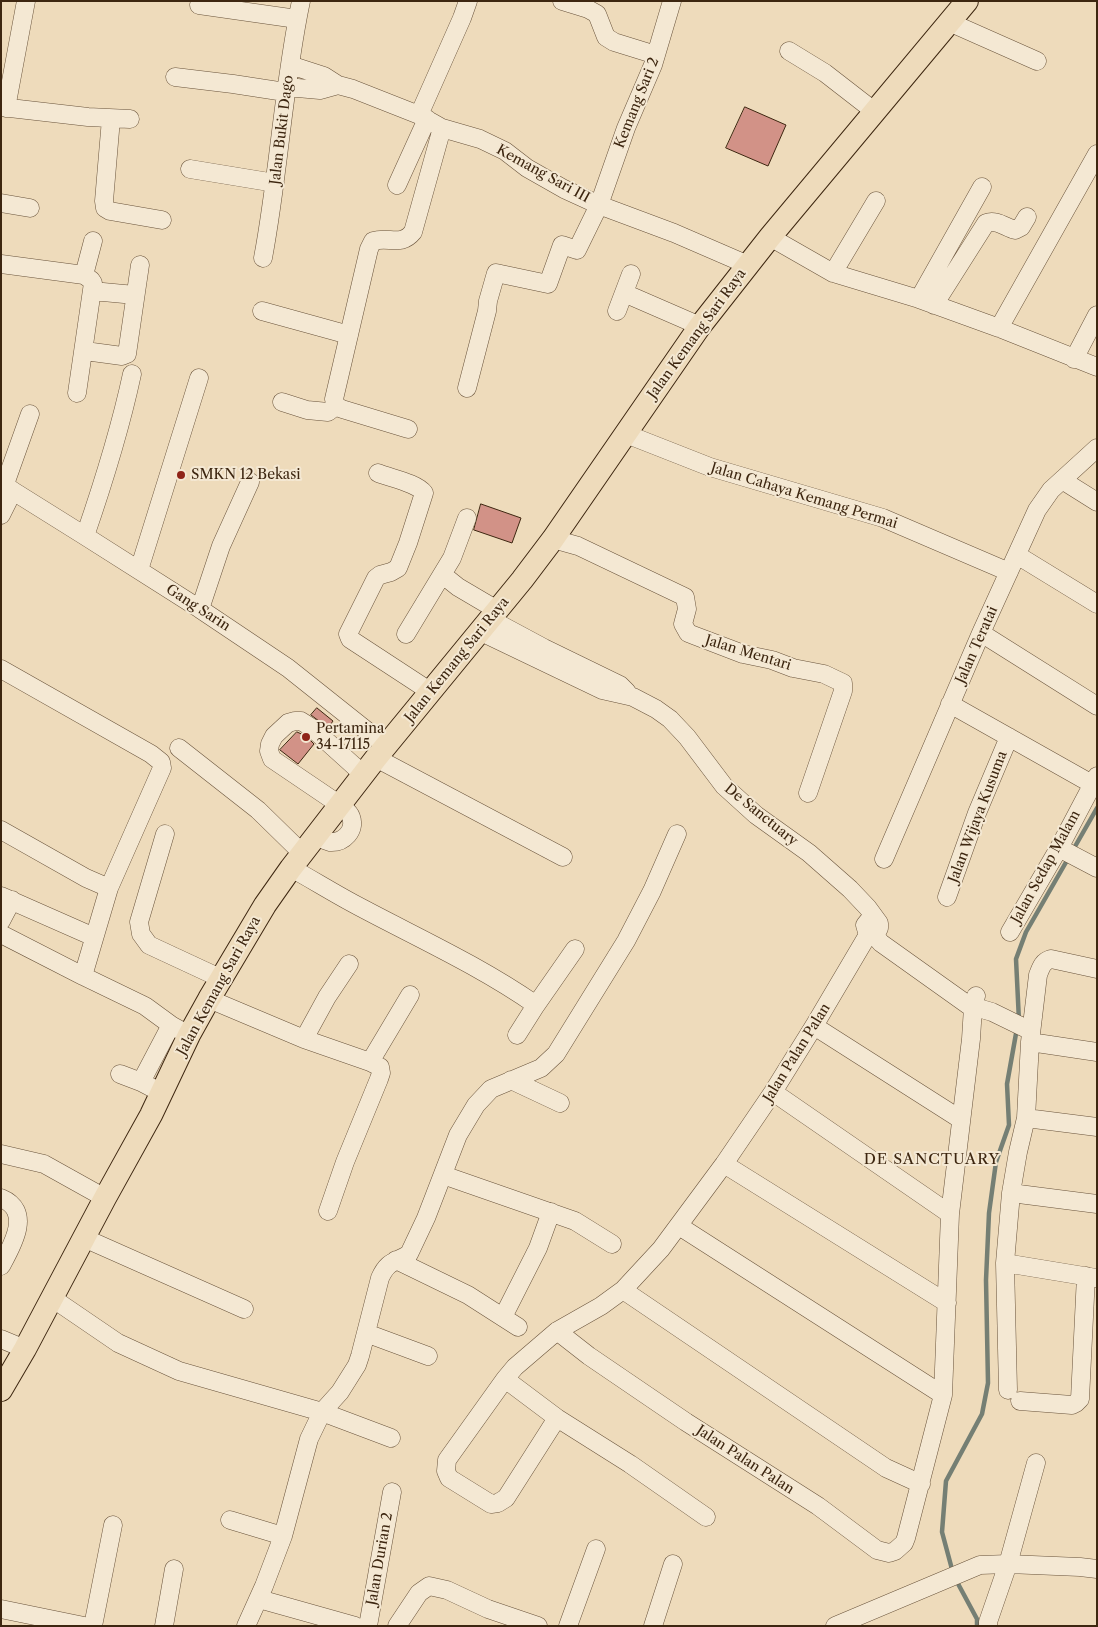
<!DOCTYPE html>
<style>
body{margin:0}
#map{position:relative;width:1098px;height:1627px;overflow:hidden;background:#eedbbb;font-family:"Libre Caslon Text",serif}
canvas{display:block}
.frame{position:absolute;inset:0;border:2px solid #3d2610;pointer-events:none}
</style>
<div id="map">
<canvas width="1098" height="1627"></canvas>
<div class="frame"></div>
</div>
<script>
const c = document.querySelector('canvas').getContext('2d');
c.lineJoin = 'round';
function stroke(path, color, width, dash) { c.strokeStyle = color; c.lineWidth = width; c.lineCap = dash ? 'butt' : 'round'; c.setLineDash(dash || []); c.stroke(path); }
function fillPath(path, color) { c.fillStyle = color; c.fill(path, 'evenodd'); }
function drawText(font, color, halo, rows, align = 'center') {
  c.font = font + ' "Libre Caslon Text",serif'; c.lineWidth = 4; c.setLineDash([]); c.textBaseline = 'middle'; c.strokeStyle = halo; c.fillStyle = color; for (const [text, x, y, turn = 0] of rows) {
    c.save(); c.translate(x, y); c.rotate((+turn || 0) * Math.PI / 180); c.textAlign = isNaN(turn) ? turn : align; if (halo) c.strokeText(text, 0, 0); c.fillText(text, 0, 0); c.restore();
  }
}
stroke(new Path2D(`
 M1073 850 1097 808
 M1019 1021 1016 959 1026 932 1069 857
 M953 1573 942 1532 946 1481 982 1414 988 1383 986 1280 989 1213 996 1162 1009 1125 1007 1084 1017 1028
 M956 1580 977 1619V1626`), '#757f74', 4.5);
const building = new Path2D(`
 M745 107 786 125 768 166 726 148Z
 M481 504 521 518 512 543 474 530Z
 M317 708 333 721 328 728 311 715Z
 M297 732 306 736 314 744 298 764 280 750Z`);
fillPath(building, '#d29287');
stroke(building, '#3d2610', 1);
const minor = new Path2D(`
 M562 1 588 9 597 14 606 37 614 42 656 55
 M199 5 297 19
 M949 22 1037 61
 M789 51 825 73 874 111
 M290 65 324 76 338 85 353 89 419 115 442 128 480 139 505 151 527 168 564 189 599 205 674 233 748 265
 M175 77 233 84 285 92
 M286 87 320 90 338 85
 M1 107 88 117 130 119
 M6 108 26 1
 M419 115 462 18 468 1
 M111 119 104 201 105 208 110 211 162 220
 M190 169 275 183
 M397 185 427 119
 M1 203 30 208
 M770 237 833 273 919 299 999 328 1097 367
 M263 258C279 173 283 86 301 1
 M1 264 84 275 91 280 93 283 77 393
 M833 273 876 201
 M84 275 93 241
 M92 291 135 295
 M624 293 700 326
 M919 299 982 187
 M934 305 986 223C996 219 1005 227 1015 230L1021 227 1027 217
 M262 311 349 335
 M617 311 631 274
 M999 328 1097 154
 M85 351 122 356 127 354 140 265
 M1074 359 1097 315
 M467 388 487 311 488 301 496 273 548 284 562 245 577 250 599 205 626 128 653 65 672 1
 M282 402 307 410 328 412 336 406
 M408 429 342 409 336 406 334 399 369 249 373 241C389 236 401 247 413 232L442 128
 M626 434 710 467 883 518 1009 572
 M378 473C390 478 417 483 424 493L408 543 398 568 391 572 380 575 376 578 348 634 350 639 431 692
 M1062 480 1097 502
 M1 482 13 491 85 536 200 609 288 668 386 746
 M5 484 30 414
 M1 515 13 491
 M85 536C104 481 120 430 132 374
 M553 539 578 546 685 597 687 609 683 624 688 633 693 635 743 654 772 660 793 668 824 674 843 683V691L808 793
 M1017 555 1097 604
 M139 570 199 378
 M443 575 458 587 497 610
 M200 609 221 546 250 482
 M490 619 544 648 620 685 627 692
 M481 632 602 690 633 697 656 709 670 719 687 737 724 786 756 815 809 853 850 889 868 908 879 923V928L877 932 871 934 867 932 865 925 869 920H875
 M981 633 1097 706
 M406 634 452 558 467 518
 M1 669 151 754 161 762 162 768 109 888 83 976 145 1006 171 1025 189 1035
 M950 704 1092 784
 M179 748 258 810 302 853
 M376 758 563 857
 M1 830 86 878 109 888
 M165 834 139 922 141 934 149 945 220 978
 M316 836C320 838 326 841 330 842 344 843 356 830 351 817 349 811 344 809 340 805L272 759 269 751 270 744 274 736 288 723 295 721H301L312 728 364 775
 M1059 848 1097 868
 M884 859 981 633 1037 510 1051 490 1097 448
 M291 868C313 880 335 894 358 906 418 938 480 966 536 1005
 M1 896 94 937
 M947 897 977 813 1009 737
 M1 921 12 900
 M1010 932 1059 848 1097 776
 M1 934 83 976
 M873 934 881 943 968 1005 992 1012 1031 1031
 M209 999 304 1039 370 1062 380 1067 381 1073 379 1079 345 1162 328 1211
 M814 1026 960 1119
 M517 1035 536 1005 575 949
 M304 1039 327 997 349 964
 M1030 1042 1097 1052
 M370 1062 410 995
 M120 1074 141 1082
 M511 1080 560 1103
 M773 1092 950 1214
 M162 1093 141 1082 171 1025
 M1026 1118 1097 1127
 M1 1154 44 1164 105 1198
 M724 1164 947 1303
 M443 1175 575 1221 612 1244
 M1011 1193 1097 1204
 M1 1198C33 1211 12 1246 1 1266
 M679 1226 943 1395
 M84 1238 244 1309
 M396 1260 468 1295 518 1327
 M1005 1263 1096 1278
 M623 1290 886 1468 921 1484
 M52 1298 118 1343 179 1371 322 1412 391 1438
 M503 1317 538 1248 551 1212
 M557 1331 589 1356 686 1422 818 1506 877 1550 889 1553 895 1551 904 1543 906 1538 943 1395 950 1214 971 1039 973 1007 976 996
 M366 1333 428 1356
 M1 1339 25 1349
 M505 1379 447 1460 446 1471 449 1478 491 1504 498 1503 506 1498 557 1418
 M1008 1390 1005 1263 1011 1193 1018 1152 1026 1118 1030 1042 1038 975C1041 967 1043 961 1051 959L1097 969
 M1020 1401 1072 1405 1076 1403 1080 1399 1086 1276
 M706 1517 630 1464 557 1418 505 1379 515 1367 557 1331 601 1306 623 1290 661 1249 724 1164 773 1092 814 1026 866 938 871 934
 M230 1520 283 1536
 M259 1599 355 1626
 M1 1609 84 1626
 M93 1626 113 1525
 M164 1626 174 1569
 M246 1626 264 1586 283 1536 309 1439 322 1412 340 1392 357 1365 360 1356 380 1278C388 1260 395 1263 409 1254L426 1218 458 1135 476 1105 491 1089 541 1068 556 1054 626 941 652 891 677 834
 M368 1626 392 1492
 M397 1626 419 1593 429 1586 447 1590 488 1609 538 1626
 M568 1626 596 1549
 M653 1626 673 1564
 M835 1626 980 1565 1008 1564 1080 1567 1097 1569
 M988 1626V1622L1008 1564 1036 1463`);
const major = new Path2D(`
 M1 1390 25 1349 105 1198 151 1115 189 1035 209 999 265 905 291 868 376 758 522 580 553 539 700 326 770 237 967 1`);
stroke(minor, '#69533b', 19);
stroke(major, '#3d2610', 24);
stroke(minor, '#f4e8d3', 18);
stroke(major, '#eedbbb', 22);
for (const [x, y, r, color] of [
 [181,475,5,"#8f2418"],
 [306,737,5,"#8f2418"]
]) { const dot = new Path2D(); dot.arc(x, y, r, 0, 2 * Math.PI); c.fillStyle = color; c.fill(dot); stroke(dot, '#f4e8d3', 2); }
drawText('14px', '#3d2610', '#f4e8d3', [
 ["Kemang Sari 2",637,103,-68],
 ["Jalan Bukit Dago",282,130,-83],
 ["Kemang Sari III",543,174,29],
 ["Jalan Kemang Sari Raya",697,334,-54],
 ["Jalan Cahaya Kemang Permai",804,496,17],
 ["Gang Sarin",198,608,33],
 ["Jalan Teratai",977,645,-66],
 ["Jalan Mentari",748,653,17],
 ["Jalan Kemang Sari Raya",457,660,-51],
 ["De Sanctuary",761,815,39],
 ["Jalan Wijaya Kusuma",978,817,-69],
 ["Jalan Sedap Malam",1046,867,-61],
 ["Jalan Kemang Sari Raya",219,986,-61],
 ["Jalan Palan Palan",797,1053,-58],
 ["Jalan Palan Palan",745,1460,33],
 ["Jalan Durian 2",380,1559,-80]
]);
drawText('14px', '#3d2610', '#f4e8d3', [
 ["SMKN 12 Bekasi",191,475],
 ["Pertamina",316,729],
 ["34-17115",316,745]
], 'left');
c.letterSpacing = '1px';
drawText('15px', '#3d2610', '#f4e8d3', [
 ["DE SANCTUARY",932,1160]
]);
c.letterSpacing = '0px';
</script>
